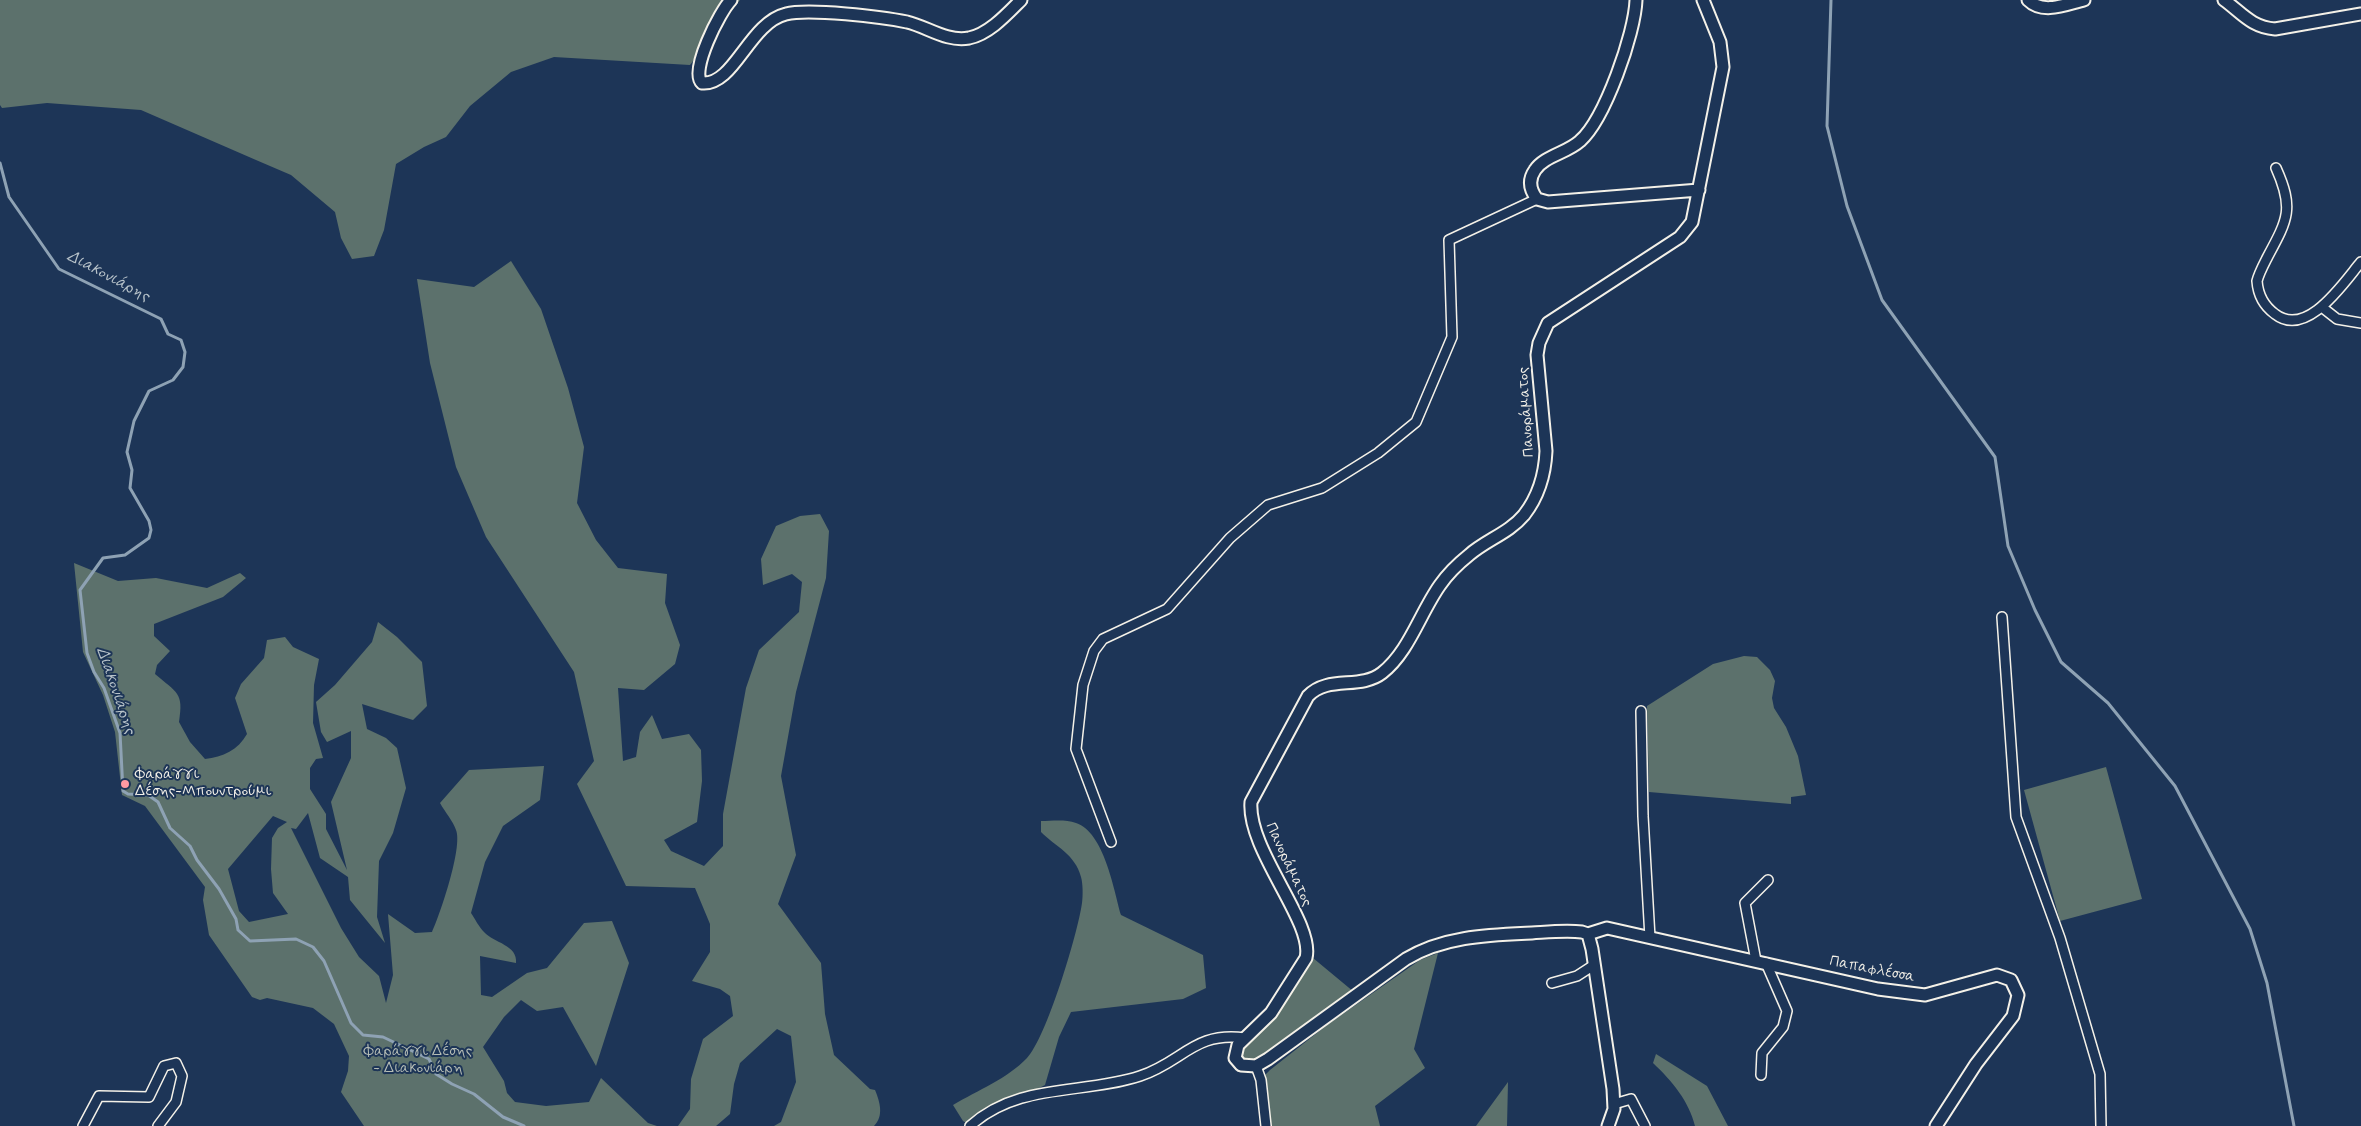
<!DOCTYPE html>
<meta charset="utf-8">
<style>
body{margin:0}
canvas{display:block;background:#1d3557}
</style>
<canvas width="2361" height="1126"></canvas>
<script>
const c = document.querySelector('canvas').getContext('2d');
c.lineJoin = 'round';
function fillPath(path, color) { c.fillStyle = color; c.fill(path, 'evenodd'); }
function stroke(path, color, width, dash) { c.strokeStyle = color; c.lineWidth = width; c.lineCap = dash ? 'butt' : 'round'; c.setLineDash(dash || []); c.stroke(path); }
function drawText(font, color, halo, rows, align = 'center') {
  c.font = font + ' Mynerve,sans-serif'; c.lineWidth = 4; c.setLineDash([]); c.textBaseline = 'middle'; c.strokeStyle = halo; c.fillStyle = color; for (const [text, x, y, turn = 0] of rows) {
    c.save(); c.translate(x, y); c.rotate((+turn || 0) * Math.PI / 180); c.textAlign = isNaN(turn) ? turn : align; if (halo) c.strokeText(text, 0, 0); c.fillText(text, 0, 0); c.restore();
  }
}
fillPath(new Path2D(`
 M0 0H740L690 65 554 57 511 72 470 106 446 137 424 147 396 164 384 230 374 256 352 259 341 238 335 212 291 175 256 160 141 110 47 103 2 108 0 105Z
 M511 261 541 309 568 388 584 447 577 503 596 540 618 568 667 574 665 603 680 645 675 664 644 690 618 688 623 761 636 757 640 732 652 715 662 739 689 734 701 750 702 781 697 822 664 840 671 851 704 866 723 846V814L746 688 759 650 799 612 802 582 792 574 763 585 761 559 776 526 800 516 820 514 829 531 826 578 796 692 781 776 796 855 778 904 821 963 825 1014 834 1055 870 1089 875 1090C880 1102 884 1116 874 1126H774L781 1122 796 1082 791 1036 777 1029 740 1063 734 1084 730 1114 716 1126H678L690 1109 691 1079 703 1039 733 1016 730 996 720 989 692 981 710 952V924L695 888 626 886 577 784 594 761 574 672 486 537 456 467 430 363 417 279 474 287Z
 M74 563 118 581 156 578 207 588 240 573 246 578 223 597 154 624V636L170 651 157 665 155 674C177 693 184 692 179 722L190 742 205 759C223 757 238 750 247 734L235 698 241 684 264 658 267 640 285 637 293 647 319 659 314 685 313 723 323 758 316 759 310 768V789L326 814V829L347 870 331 802 351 758V731L327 742 321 732 316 702 335 685 372 642 378 622 397 637 422 662 427 706 413 720 362 704 367 729 386 738 397 748 406 788 393 833 379 861 377 917 385 943 350 900 348 877 320 858 308 813 296 829 291 828 341 928 359 957 379 976 386 1003 393 975 388 914 415 933 432 932C440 915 463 847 456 830 453 821 445 812 440 803L469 770 544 766 540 800 503 826 485 862 471 913C475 919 479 927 484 932 494 943 518 945 516 963L480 956 481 995 492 997 527 973 547 968 584 923 612 921 629 963 596 1066 563 1007 537 1011 521 1000 504 1017 483 1047 504 1081 507 1093 515 1102 546 1106 589 1102 601 1078 648 1123 657 1126H364L341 1092 348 1071 349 1056 334 1024 313 1008 267 998 260 1000 252 997 209 935 203 900 205 887 145 806 122 795 115 732 103 695 83 652ZM273 816 287 822 278 828 272 838 271 869 273 893 288 914 249 922 239 911 228 869Z
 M1744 656 1757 657 1770 670 1775 681 1772 698 1774 708 1786 727 1798 756 1806 795 1791 797V804L1649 792 1647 706 1713 664Z
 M2106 767 2142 899 2060 921 2024 790Z
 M1041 821C1052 821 1065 819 1076 823 1104 832 1114 890 1121 915L1203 955 1206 988 1183 999 1071 1012 1059 1037 1045 1085 968 1124 963 1121 953 1105C978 1090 1007 1079 1027 1058 1046 1039 1078 933 1082 903 1083 896 1083 884 1081 877 1075 854 1056 847 1041 832Z
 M1438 953 1414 1049 1425 1068 1375 1106 1380 1126H1270L1265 1075 1270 1070 1327 1025 1420 960Z
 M1313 958 1354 992 1309 1022 1255 1064 1241 1061 1240 1049Z
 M1656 1054 1707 1086 1728 1126H1695C1689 1101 1672 1081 1653 1063Z
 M1508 1082 1507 1126H1476Z`), '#5c716c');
stroke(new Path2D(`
 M1831 0 1827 126 1847 206 1882 300 1995 457 2008 546 2035 610 2061 662 2108 703 2175 786 2250 929 2267 983 2294 1126
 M0 163 9 197 59 269 161 319 168 334 181 340 185 352 183 367 173 380 149 391 134 421 127 452 132 470 130 488 149 521 151 530 149 538 125 555 103 558 80 590 87 653 94 672 104 688 120 733 123 791 128 794 148 795 158 802 170 828 190 846 197 860 219 889 236 919 238 930 250 941 296 939 313 947 324 961 351 1023 363 1035 383 1037 429 1059 436 1074 452 1084 474 1094 503 1117 524 1126`), '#8ea2b4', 3);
const street = new Path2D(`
 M2276 168C2294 208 2288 219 2268 256 2264 264 2259 273 2257 281 2258 295 2264 306 2275 314 2307 339 2344 282 2361 262
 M2323 308 2337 319 2361 323
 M2002 617 2016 817 2060 938 2100 1074 2101 1126
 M1641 711 1643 816 1650 938
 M1111 842 1076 749 1083 685 1094 651 1103 639 1167 609 1230 538 1268 505 1322 488 1378 453 1416 422 1452 337 1449 240 1537 199
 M1756 961 1745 903 1768 880
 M1552 983 1577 976 1594 965
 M1256 1066 1261 1080 1266 1126
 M1761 1075 1762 1053 1783 1027 1787 1011 1766 963
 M1614 1104 1631 1099 1645 1126
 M83 1126 99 1096 149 1097 164 1066 176 1063 182 1076 176 1102 158 1126
 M970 1126C1019 1082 1082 1095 1140 1076 1183 1062 1194 1031 1245 1038`);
const secondary = new Path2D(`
 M731 0C720 11 689 72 702 83 734 86 749 23 786 14 808 8 883 17 907 22 928 27 946 42 969 38 989 34 1007 14 1021 0
 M1636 0C1635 33 1605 119 1580 141 1567 153 1544 156 1535 170 1528 180 1530 190 1537 199L1548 202 1699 190
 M2028 0C2043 15 2067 4 2084 0
 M2224 0C2242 13 2251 27 2275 29L2361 14
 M1588 934 1607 928 1878 989 1925 995 1997 975 2011 980 2018 995 2013 1016 1976 1064 1936 1126
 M1608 1126 1614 1109 1613 1089 1592 949 1588 934 1582 932C1566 930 1548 932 1532 933 1489 935 1444 936 1406 959L1268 1059 1256 1066 1241 1065 1235 1058 1238 1045 1271 1013 1306 958C1315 923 1247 850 1251 802L1308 696C1328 675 1360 690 1382 673 1409 652 1420 613 1440 585 1447 575 1459 563 1469 555 1486 540 1509 533 1524 515 1538 497 1545 474 1546 451L1537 355 1539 343 1548 323 1680 237 1692 222 1723 67 1720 42 1703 0`);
stroke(street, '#f4f1e8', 12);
stroke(secondary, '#f4f1e8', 15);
stroke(street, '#1d3557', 9);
stroke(secondary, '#1d3557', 11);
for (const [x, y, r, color] of [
 [125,784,5,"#ff9aa2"]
]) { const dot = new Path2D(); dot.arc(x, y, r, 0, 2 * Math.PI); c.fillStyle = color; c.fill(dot); stroke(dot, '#1d3557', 2); }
drawText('15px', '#f4f1e8', '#1d3557', [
 ["Πανοράματος",1527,412,-94],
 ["Πανοράματος",1288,865,65],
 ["Παπαφλέσσα",1872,970,11]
]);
drawText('15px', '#f4f1e8', '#1d3557', [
 ["Φαράγγι",135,775],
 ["Δέσης-Μπουντρούμι",135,792]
], 'left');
drawText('15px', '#b7beb6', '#1d3557', [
 ["Φαράγγι Δέσης",418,1052],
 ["- Διακονιάρη",418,1069]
]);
drawText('italic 16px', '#b8c3ca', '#1d3557', [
 ["Διακονιάρης",108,277,28],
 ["Διακονιάρης",115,691,71]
]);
</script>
